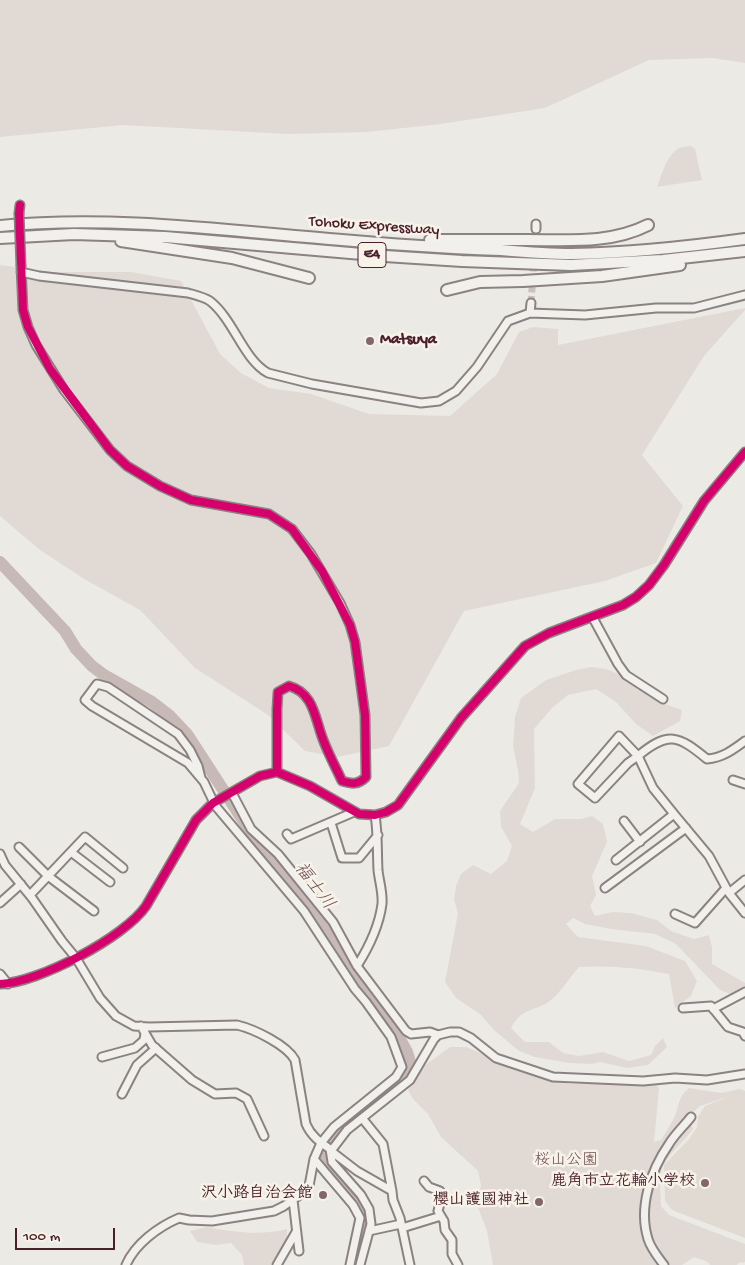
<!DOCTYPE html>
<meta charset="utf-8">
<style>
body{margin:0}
#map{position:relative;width:745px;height:1265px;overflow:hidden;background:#eceae4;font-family:"Gochi Hand",sans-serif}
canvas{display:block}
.scale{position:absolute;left:15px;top:1228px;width:100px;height:22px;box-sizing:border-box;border:2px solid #4a1f2b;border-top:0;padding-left:6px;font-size:15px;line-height:18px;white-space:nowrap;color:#4a1f2b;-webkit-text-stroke:4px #f7f3e8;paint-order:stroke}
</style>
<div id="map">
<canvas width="745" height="1265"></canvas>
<div class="scale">100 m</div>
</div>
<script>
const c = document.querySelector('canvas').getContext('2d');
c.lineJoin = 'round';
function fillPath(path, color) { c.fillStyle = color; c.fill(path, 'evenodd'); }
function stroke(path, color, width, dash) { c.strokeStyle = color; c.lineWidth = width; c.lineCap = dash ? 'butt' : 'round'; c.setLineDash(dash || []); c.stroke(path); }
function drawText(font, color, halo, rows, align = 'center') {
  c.font = font + ' "Gochi Hand","Klee One",sans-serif'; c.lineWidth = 5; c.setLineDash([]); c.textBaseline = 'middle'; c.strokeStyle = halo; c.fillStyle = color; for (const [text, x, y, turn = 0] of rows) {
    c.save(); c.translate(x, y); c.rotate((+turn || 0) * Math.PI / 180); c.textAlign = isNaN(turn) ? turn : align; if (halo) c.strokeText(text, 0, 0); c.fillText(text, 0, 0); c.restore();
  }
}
fillPath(new Path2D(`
 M735 1094 745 1099V1238L672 1210 665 1201 664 1165 689 1139 697 1127 698 1117 705 1106Z`), '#e1dad3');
fillPath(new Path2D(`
 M0 0H745V63L713 58 649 60 545 108 441 124 367 132 288 134 123 125 0 137Z
 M691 146 695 149 702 180 657 187C662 174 666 156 679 148 683 147 688 146 691 146Z
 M0 265 52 272H131L181 281 220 354 241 373 269 388 311 394 369 414 450 416 497 374 519 332 533 327 558 329V345L745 308V310L704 356 642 455 683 506 656 563 605 581 464 611 389 746 337 757 305 751 268 715 195 668 140 610 86 580 40 550 0 516Z
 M592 667 606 669 638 682 662 703 682 710 680 721 653 736 636 724 616 702 596 689 568 695 552 708 534 729 535 788 520 824 533 832 555 819H581L592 816 603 824 607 842 592 876 596 895 590 906 595 916 613 912 631 913 657 920 671 931 694 939 709 935 712 947V964L745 983V1000L720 990 676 944 655 934 611 929 585 924 573 918 566 924 578 937 646 946 685 961 697 981 691 996 675 1008 669 974C639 968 610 965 579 967 570 977 561 992 550 1001 535 1012 523 1006 511 1028L525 1042H549L563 1053 579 1056 603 1052 629 1061 651 1055 655 1046 663 1038 667 1047 648 1065 627 1068 600 1062 591 1064 569 1063 535 1057 519 1051 494 1030 480 1014 456 998 445 982 458 913 454 900 456 886 461 874 473 865 491 874 507 861 512 846 501 827 500 811 519 783 518 771 513 746 515 717 521 698 546 680 576 670Z
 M450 1047H466L542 1079 571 1084H656L659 1088 654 1142 661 1140C666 1132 671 1124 675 1116 680 1103 678 1097 689 1088L721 1093 740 1089 745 1091V1103L740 1099 730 1096 700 1106 688 1117 693 1129C684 1142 670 1152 663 1166 658 1177 661 1194 661 1206L669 1215 745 1244V1262L738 1263 737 1265H710L708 1262 694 1257 682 1265H493L487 1231 477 1205 481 1185 478 1171 441 1137 428 1114 413 1099 408 1090 420 1069Z
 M207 1227C235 1232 259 1236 287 1229V1241L271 1265H244L242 1255 231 1243 216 1245 197 1242 190 1231Z`), '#e1dad4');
stroke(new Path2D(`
 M0 562 65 631 76 649 92 666 104 675 152 702 170 716 187 734 259 845 303 900 391 1023 407 1052 410 1062 409 1071 404 1079 341 1128C335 1135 326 1145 324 1155 321 1171 352 1187 359 1200 361 1204 362 1208 363 1212 368 1229 359 1248 355 1265`), '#c7b9b6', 12);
stroke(new Path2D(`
 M531 303 536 229`), '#ccc1bf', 7, [7, 3.5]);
const minor = new Path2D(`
 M19 213 20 205
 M536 229V224
 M21 266 23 310 28 327 36 345 64 390 110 450 127 466 160 486 191 500 269 514 292 529 311 554 340 603 350 625 355 642 365 715 366 777C358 785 352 784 342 781 336 768 329 755 324 742 315 721 315 693 289 686L278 692 277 709V772
 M21 272 39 276 188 293C195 295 204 297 210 301 234 320 243 359 268 373L312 384 421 403 439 401 456 391 477 367 508 321 530 313 585 315 656 308H694L745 295
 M530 313 531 303
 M593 618 618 664 626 675 663 699
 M619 736 638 756 628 763 595 798 578 784Z
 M201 778 198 766 190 750 178 734 108 687 97 684 85 700 92 706 188 763 204 782 214 803
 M733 780 745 784
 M232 793 251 829 278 854 333 922 357 966 406 1031 411 1034 430 1032 438 1035
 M674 814 653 788 638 756C668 731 678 735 707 759 722 758 733 750 745 741
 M624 821 640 842
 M331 823 342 858H359L378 835
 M287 834 291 839 354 812
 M19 847 48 876 94 911
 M71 852 110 882
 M0 854 5 865 32 898 62 941 76 958 100 998 116 1016 134 1026 149 1027 237 1025C254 1029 287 1045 295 1060L306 1124C311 1136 320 1142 330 1149L332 1162 361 1195 369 1209 371 1224 360 1265
 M616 860 674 814 709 856 729 893 745 913
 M605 888 686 828
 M729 893 745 880
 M30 895 85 837 123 868
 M0 903 21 884
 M675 914 695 923 726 888
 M357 966C369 947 379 927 382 904 383 892 379 881 378 870 377 851 378 833 375 815
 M0 974 8 984
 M0 984C38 983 125 937 146 906L196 820 213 803 260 776 277 772 310 786 359 814 375 815 386 812 398 805 461 718 525 646 549 633 623 605 636 597 649 585 664 565 704 501 745 452
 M683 1008 711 1006 728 1027 743 1032 745 1036
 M713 1009 745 992
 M141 1026 152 1045 192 1080 215 1094 236 1093 247 1099 264 1136
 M102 1057 135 1048 144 1040 145 1033
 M122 1094 137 1065 156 1048
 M362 1118 383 1144 392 1191
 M331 1151 347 1130 410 1080 434 1039 438 1035 450 1032H459L471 1038 496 1058 553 1077 643 1081 675 1078 707 1080 745 1074
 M331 1151 357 1171 392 1191 393 1200 400 1218 410 1265
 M314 1159 353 1205 360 1218 350 1265
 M424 1181 429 1187 440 1191 442 1196 438 1211 441 1216
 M293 1200 299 1251
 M402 1228 441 1216 444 1221 445 1230 452 1240V1254L458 1265
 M369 1231 401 1224
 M126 1265C135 1244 158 1227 179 1218L189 1220 212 1221 274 1211 284 1206 304 1192 309 1186 314 1159 321 1143 334 1127 396 1077 402 1067 391 1037 366 1002 355 989 304 911 213 803
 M277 1265 296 1232
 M664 1265C658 1257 651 1249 648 1239 638 1207 651 1170 669 1144 675 1134 684 1126 691 1117`);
const highway = new Path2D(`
 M0 226C114 215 229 231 342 240 395 245 448 248 501 250 524 252 548 254 572 254 630 253 687 247 745 239
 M0 238 74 234 165 237 385 256 462 261 571 265 663 260 745 251
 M430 240C463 240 495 240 527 240 567 240 611 244 648 225
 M121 241 232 258 309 278
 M447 290 480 282 523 281 602 276 680 265`);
stroke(minor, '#8b8282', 11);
stroke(highway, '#8b8282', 14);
stroke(minor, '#f1f0ec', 7);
stroke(highway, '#f1f0ec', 10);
const minorBridge = new Path2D(`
 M19 213 21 266`);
stroke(minorBridge, '#8b8282', 11, []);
stroke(minorBridge, '#f1f0ec', 7);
stroke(new Path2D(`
 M20 205 19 213 23 310 28 327 50 369 110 450 127 466 160 486 191 500 269 514 292 529 322 571 350 625 355 642 365 715 366 777C358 785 352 784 342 781 336 768 329 755 324 742 315 721 315 693 289 686L278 692 277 709V772
 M0 984C38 983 125 937 146 906L196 820 213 803 260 776 277 772 310 786 359 814 375 815 386 812 398 805 461 718 525 646 549 633 623 605 636 597 649 585 664 565 704 501 745 452`), '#d6006c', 8);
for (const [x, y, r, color] of [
 [370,341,5,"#83666c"],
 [705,1183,5,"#83666c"],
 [323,1195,5,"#83666c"],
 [539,1202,5,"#83666c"]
]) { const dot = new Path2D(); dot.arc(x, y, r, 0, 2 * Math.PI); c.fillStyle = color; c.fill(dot); stroke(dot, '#f7f3e8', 2); }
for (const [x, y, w] of [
 [372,255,28]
]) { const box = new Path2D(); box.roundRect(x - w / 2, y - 12.5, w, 25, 4); c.fillStyle = '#f7f3e8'; c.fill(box); stroke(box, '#4a1f2b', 1); }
drawText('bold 15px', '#4a1f2b', null, [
 ["E4",372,255]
]);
drawText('16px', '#4a1f2b', '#f7f3e8', [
 ["Tohoku Expressway",374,227,4]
]);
drawText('bold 16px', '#4a1f2b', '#f7f3e8', [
 ["Matsuya",380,341,"left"],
 ["鹿角市立花輪小学校",695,1183],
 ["沢小路自治会館",313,1195],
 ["櫻山護國神社",529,1202]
], 'right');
drawText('16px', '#6e4a52', '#f7f3e8', [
 ["桜山公園",566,1162]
]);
drawText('italic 18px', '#704e55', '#f7f3e8', [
 ["福士川",313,887,53]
]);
</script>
